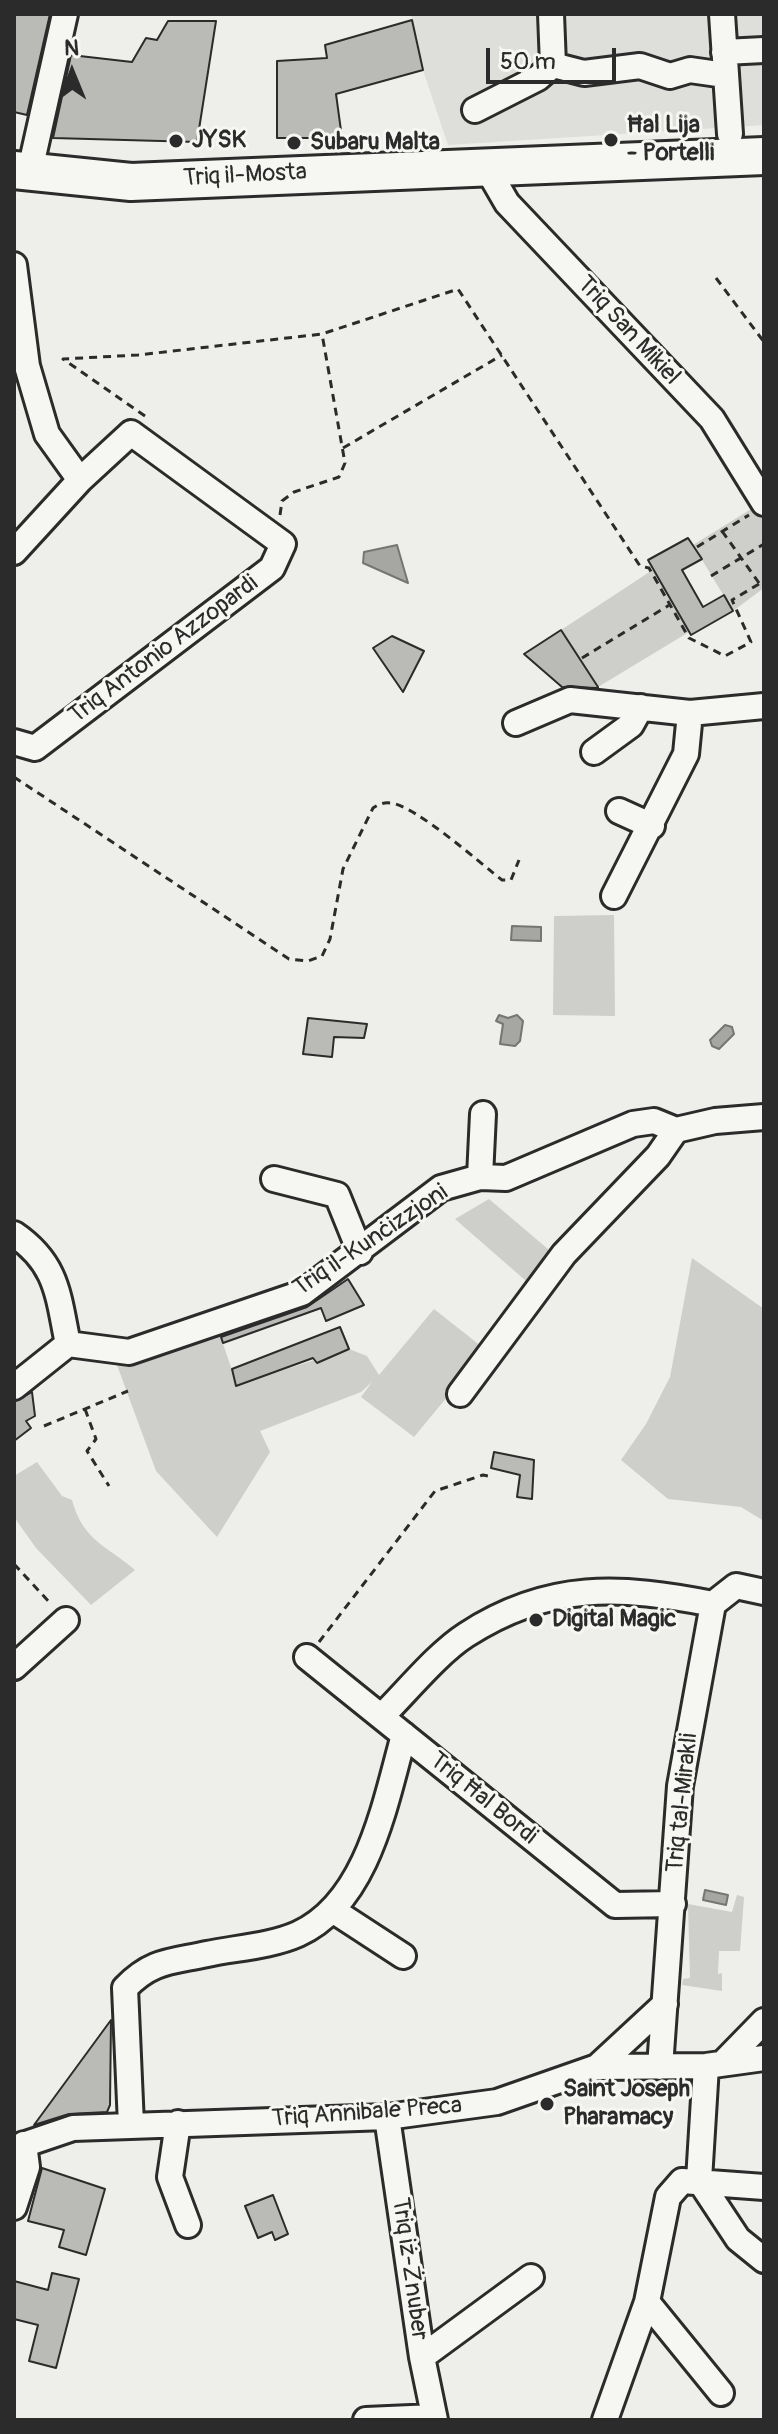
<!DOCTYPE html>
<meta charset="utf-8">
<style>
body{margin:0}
#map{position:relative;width:778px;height:2434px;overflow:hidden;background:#eeeeea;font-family:Pangolin,sans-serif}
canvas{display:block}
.frame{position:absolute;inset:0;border:16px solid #2b2b2b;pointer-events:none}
.north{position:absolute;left:32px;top:32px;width:80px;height:80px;-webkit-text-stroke:6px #f6f6f2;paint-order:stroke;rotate:359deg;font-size:22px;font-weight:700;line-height:32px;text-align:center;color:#2b2b2b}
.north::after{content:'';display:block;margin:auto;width:28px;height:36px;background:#2b2b2b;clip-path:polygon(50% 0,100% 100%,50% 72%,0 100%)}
.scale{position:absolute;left:486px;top:48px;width:130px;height:36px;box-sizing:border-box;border:4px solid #2b2b2b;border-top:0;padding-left:10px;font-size:24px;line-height:28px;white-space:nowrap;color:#2b2b2b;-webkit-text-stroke:6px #f6f6f2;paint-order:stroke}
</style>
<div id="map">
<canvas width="778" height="2434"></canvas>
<div class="frame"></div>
<div class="north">N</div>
<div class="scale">50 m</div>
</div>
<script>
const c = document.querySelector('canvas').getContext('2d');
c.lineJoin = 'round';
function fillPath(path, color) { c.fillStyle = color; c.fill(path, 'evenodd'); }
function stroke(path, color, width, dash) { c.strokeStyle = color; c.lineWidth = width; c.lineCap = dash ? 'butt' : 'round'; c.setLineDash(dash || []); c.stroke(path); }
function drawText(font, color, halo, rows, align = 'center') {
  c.font = font + ' Pangolin,sans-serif'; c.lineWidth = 6; c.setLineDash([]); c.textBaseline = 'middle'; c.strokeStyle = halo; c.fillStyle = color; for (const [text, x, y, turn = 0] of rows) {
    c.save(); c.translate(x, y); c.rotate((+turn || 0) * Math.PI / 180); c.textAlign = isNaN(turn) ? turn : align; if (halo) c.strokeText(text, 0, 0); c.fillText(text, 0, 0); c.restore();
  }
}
fillPath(new Path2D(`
 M411 14H764V125L448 145 423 70Z`), '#dededb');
fillPath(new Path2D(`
 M756 506 764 519V588L733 611 693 545Z
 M654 569 689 632 598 687 561 630Z
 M614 915 615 1016 553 1015 554 916Z
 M489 1199 555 1255 533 1287 455 1219Z
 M692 1258 764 1309V1521L741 1507 668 1499 621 1460 646 1424 670 1377Z
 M434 1309 486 1350 414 1437 361 1397 372 1382 361 1392 260 1431 270 1452 217 1537 156 1471 117 1365 218 1329 237 1385 349 1349 367 1356 379 1375Z
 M37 1462 62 1496 72 1500C83 1541 106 1545 135 1570L91 1605 36 1548 14 1517V1476Z
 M737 1895 744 1897 740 1951H719L718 1974 722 1973V1991L682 1985 683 1979 690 1978 688 1904 732 1912Z`), '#cececa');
const water = new Path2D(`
 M397 545 408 583 363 563 364 552Z
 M512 926 541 927V941L511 940Z
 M499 1015 508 1018 517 1015 523 1021 520 1041 515 1046 500 1044 503 1024 496 1021Z
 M725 1025 732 1027 734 1034 719 1049 712 1046 710 1040Z
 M705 1890 728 1895 726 1905 703 1900Z`);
fillPath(water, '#a6a6a3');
stroke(water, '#757573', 2);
const building = new Path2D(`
 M14 14H50L27 115 14 112Z
 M412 20 423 70 336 94 342 138H277V61L327 58 325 45Z
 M168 21H216L197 142 53 138 71 55 132 62 146 38 157 40Z
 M688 538 702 559 682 570 703 607 724 595 733 611 691 635 648 560Z
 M561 630 598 687V688L562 687 524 654Z
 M392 636 424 651 403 692 373 648Z
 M308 1018 367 1024 364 1038 334 1037 332 1057 303 1054Z
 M348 1279 364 1305 326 1321 321 1308 223 1343 221 1337 307 1307Z
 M340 1327 349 1349 317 1363 313 1358 236 1386 232 1369Z
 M32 1392 35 1416 26 1421 31 1428 14 1441V1402Z
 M494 1452 534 1460 532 1499 517 1497 520 1475 491 1468Z
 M111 2020 110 2105 107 2112 69 2114 34 2125Z
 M42 2168 105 2189 86 2255 59 2247 64 2230 28 2221Z
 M273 2195 288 2234 275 2240 272 2232 258 2238 245 2206Z
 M52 2273 79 2279 56 2368 29 2361 38 2325 14 2319V2281L48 2290Z`);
fillPath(building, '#babab7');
stroke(building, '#2b2b2b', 2);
const minor = new Path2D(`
 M551 14 553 65
 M722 14 730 134
 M724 52 764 50
 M475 110 538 78 553 65 584 73 640 66 670 76 690 70 725 75
 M33 157 65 14
 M485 165 507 203 712 419 764 503
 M14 265 27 366 47 434 80 480
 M14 552 80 480 131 433 283 544 272 568 35 748 14 742
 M516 723 570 700 690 713 764 706
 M594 752 631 725 641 707
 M619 811 652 826
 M614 896 686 754 690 713
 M480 1177 483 1114
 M274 1179 337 1195 360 1252
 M14 1234C58 1264 58 1296 68 1344
 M68 1344 129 1352 302 1293 441 1188 480 1177 506 1178 633 1124 654 1121 676 1130 715 1121 764 1117
 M14 1387 68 1344
 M460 1394 564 1254 658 1156 676 1130
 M307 1657 615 1905 673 1904
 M14 1667 66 1620
 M383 1715C407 1691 438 1653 466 1635 549 1581 621 1586 713 1604L736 1586 764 1592
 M334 1911 403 1956
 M724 2062 764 2021
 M597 2067 665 2004
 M660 2067 680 1786 713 1604
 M387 2117 422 2357 435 2420
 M178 2123 170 2177 188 2225
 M131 2125 125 1988C152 1960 171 1962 207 1954 236 1948 271 1946 298 1934 368 1902 385 1803 404 1735
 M14 2148 73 2128 387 2117 497 2102 597 2067 706 2066 764 2058
 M699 2180 706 2066
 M699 2180 738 2239 764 2260
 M14 2207 27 2167 24 2144
 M647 2302 721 2393
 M422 2357 531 2277
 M366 2420 434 2417
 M605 2420 647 2302 668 2197 682 2181 764 2187`);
const highway = new Path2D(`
 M14 170 131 182 764 156`);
stroke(minor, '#2b2b2b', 30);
stroke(highway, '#2b2b2b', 42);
stroke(new Path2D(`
 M716 278 764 342
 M145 416 63 359 138 355 322 334 458 289 640 566 649 568 689 638 725 656 751 642 732 600 764 581
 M343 448 502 355
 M280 515 282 501 294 492 339 477 345 463 322 334
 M722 531 759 583
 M697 547 749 515
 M711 576 764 544
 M582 658 671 604
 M14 777 289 959 308 961 322 956 330 939 343 869 373 808C379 804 384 802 391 803 416 806 480 863 502 880H511L519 860
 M85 1409 96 1439 87 1451 109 1486
 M44 1426 128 1391
 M14 1564 52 1605
 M319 1642 435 1491 483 1475 492 1477`), '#2b2b2b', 3, [8, 6]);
stroke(minor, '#f6f6f2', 24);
stroke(highway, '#f6f6f2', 36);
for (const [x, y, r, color] of [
 [611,140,8,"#2b2b2b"],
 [176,141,8,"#2b2b2b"],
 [294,143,8,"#2b2b2b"],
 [536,1620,8,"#2b2b2b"],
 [547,2104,8,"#2b2b2b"]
]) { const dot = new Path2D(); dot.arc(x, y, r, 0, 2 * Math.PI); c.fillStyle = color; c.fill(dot); stroke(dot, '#f6f6f2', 3); }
drawText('bold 24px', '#2b2b2b', '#f6f6f2', [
 ["Ħal Lija",627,126],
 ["- Portelli",627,154],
 ["JYSK",192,141],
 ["Subaru Malta",310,143],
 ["Digital Magic",552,1620],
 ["Saint Joseph",563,2090],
 ["Pharamacy",563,2118]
], 'left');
drawText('24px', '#2b2b2b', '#f6f6f2', [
 ["Triq il-Mosta",245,176,-3],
 ["Triq San Mikiel",628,331,47],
 ["Triq Antonio Azzopardi",164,650,-37],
 ["Triq il-Kunċizzjoni",371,1241,-34],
 ["Triq Ħal Bordi",483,1799,39],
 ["Triq tal-Mirakli",683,1803,-84],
 ["Triq Annibale Preca",367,2113,-4],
 ["Triq iż-Żnuber",409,2269,82]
]);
</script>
